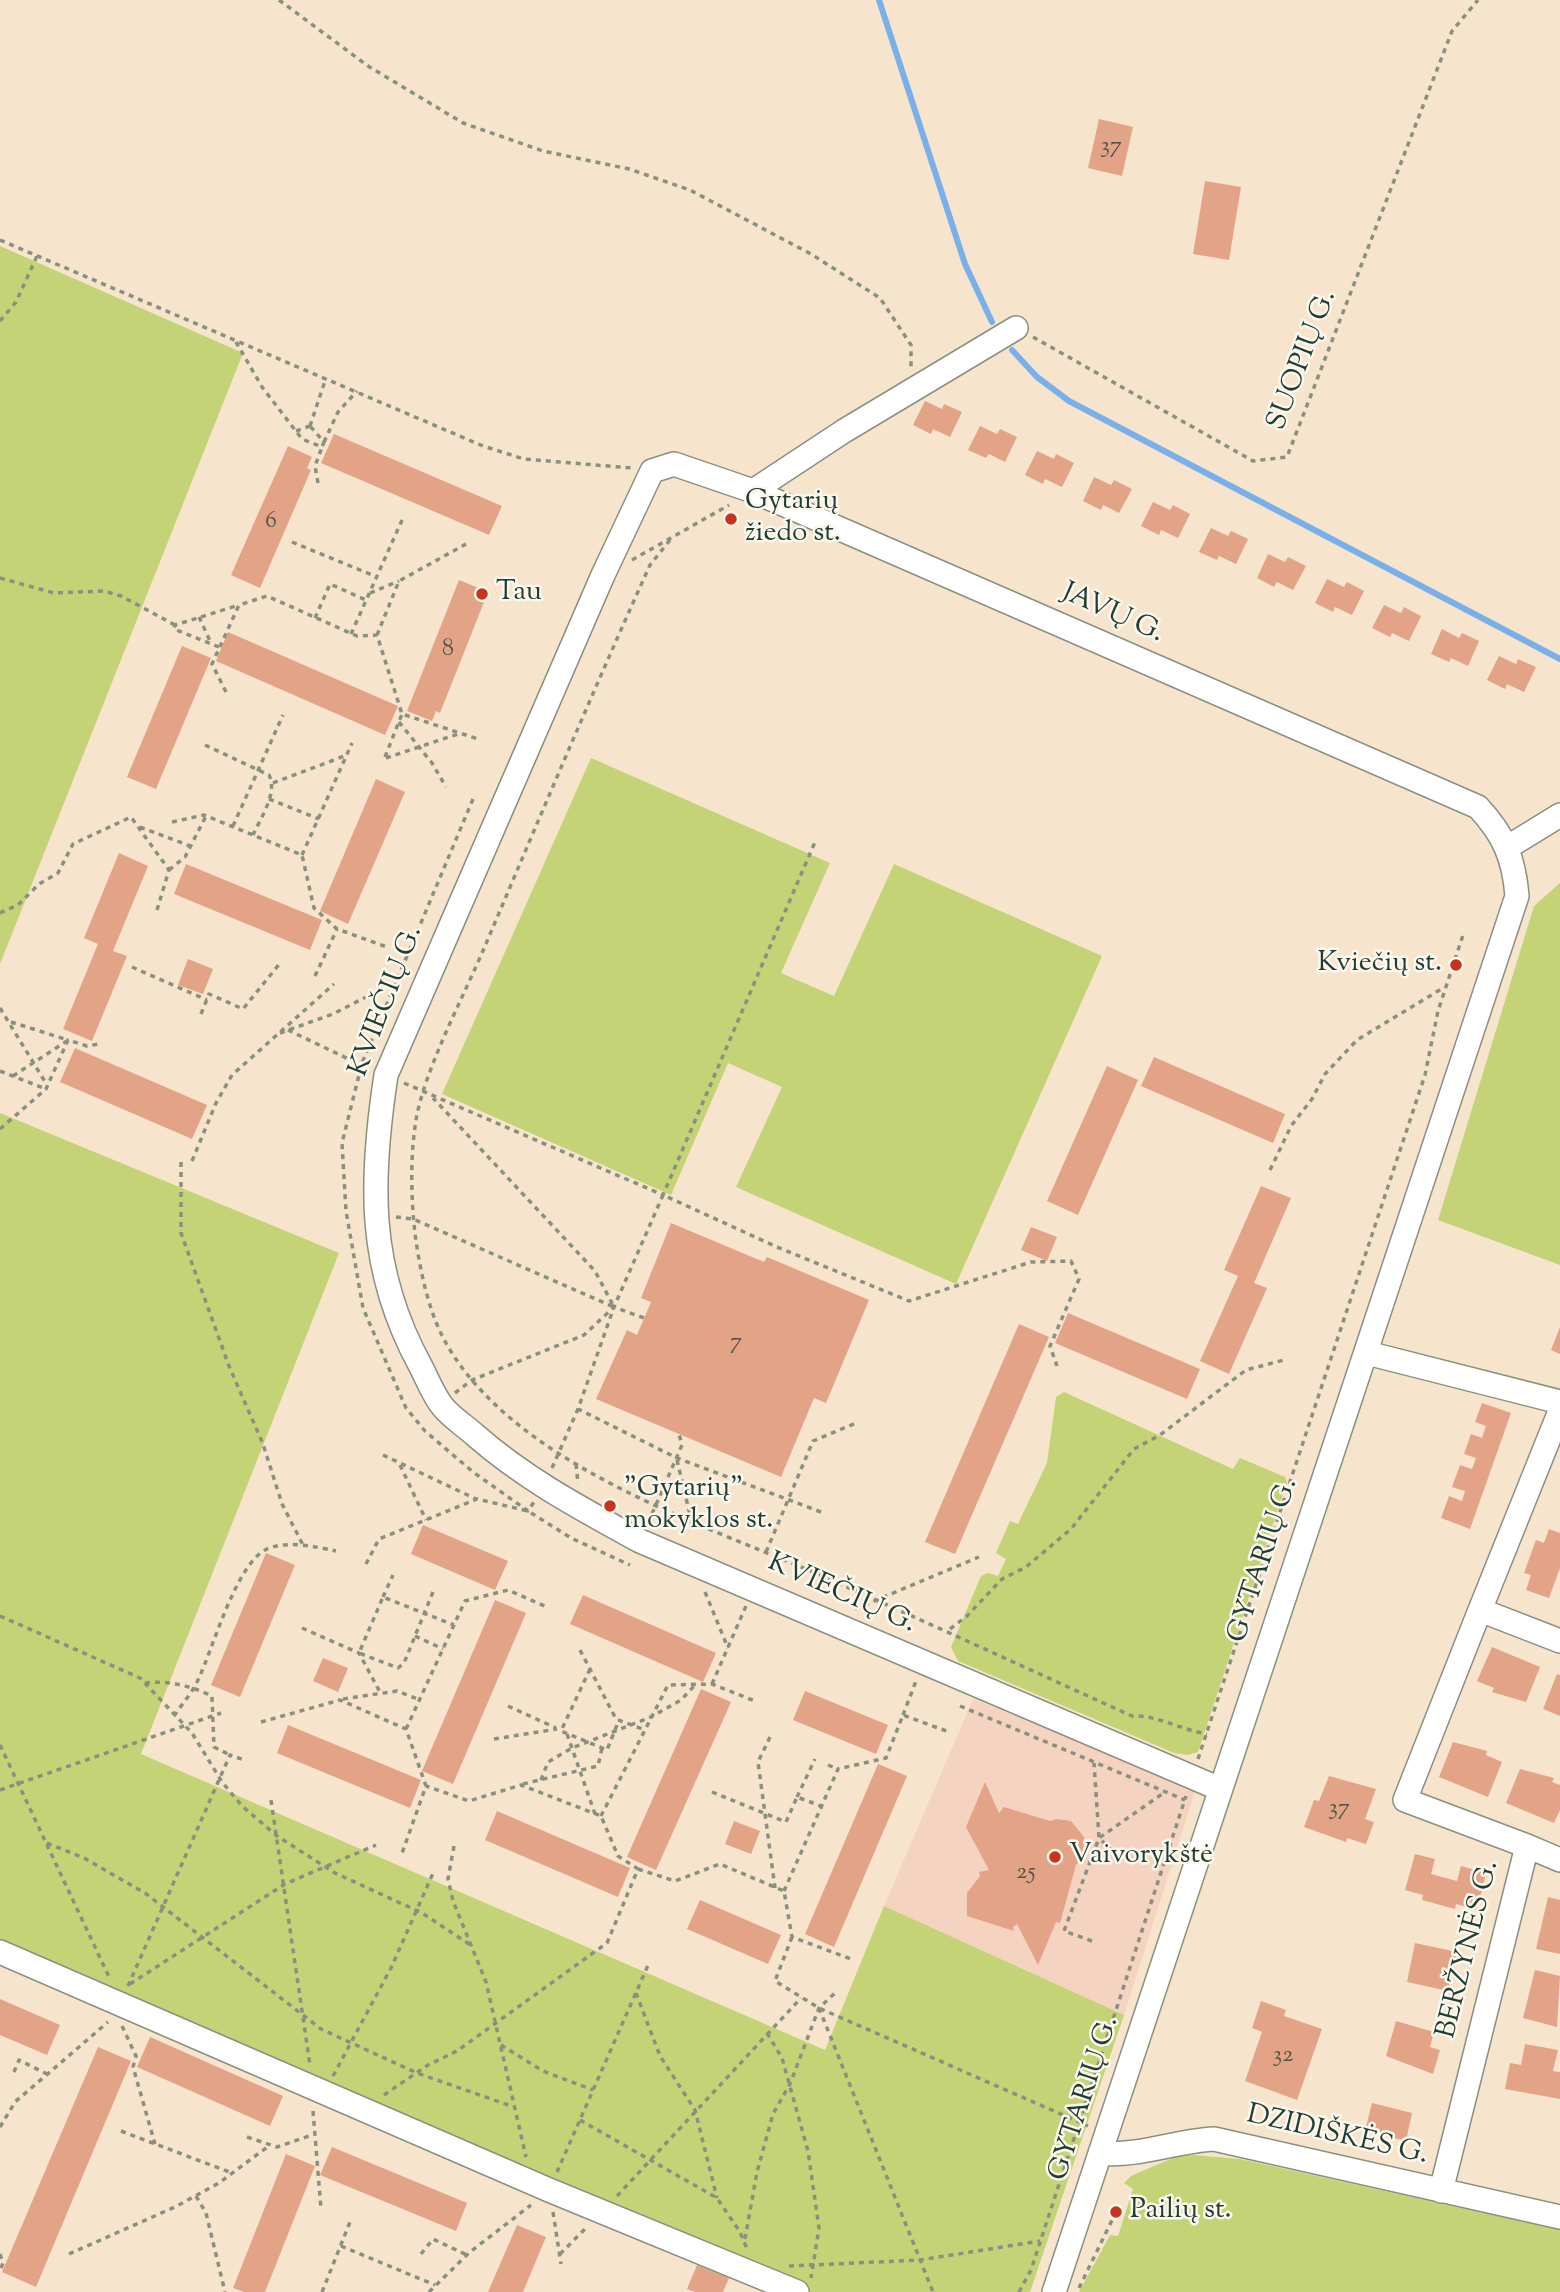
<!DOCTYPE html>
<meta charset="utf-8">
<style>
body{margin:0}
canvas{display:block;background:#f6e4cc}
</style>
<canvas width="1560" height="2292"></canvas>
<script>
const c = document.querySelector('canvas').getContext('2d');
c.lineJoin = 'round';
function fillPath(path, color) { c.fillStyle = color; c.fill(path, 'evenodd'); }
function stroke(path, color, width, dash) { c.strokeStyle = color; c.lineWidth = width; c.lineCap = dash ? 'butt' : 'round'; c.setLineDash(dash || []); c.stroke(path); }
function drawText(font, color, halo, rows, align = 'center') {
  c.font = font + ' "Sorts Mill Goudy",serif'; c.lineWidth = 5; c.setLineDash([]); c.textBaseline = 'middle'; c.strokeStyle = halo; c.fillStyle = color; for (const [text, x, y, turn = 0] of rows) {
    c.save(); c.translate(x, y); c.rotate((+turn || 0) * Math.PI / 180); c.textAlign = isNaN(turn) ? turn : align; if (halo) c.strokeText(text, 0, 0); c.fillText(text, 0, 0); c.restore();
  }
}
fillPath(new Path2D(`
 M973 1699 1196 1788 1124 2015 884 1906Z`), '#f5d3c1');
fillPath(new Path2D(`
 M0 246 243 353 0 964Z
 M591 758 830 863 781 973 834 996 894 864 1102 956 956 1284 736 1187 782 1087 728 1063 671 1195 442 1094Z
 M1560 883V1265L1438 1220 1534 906Z
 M0 1113 339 1253 141 1754 825 2050 884 1906 1124 2015 1030 2292H785L0 1952Z
 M1064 1392 1233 1469 1240 1458 1285 1477 1287 1482 1198 1752 1188 1755 1174 1753 958 1661 951 1647 981 1576 988 1573 998 1576 1006 1559 996 1553 1010 1521 1018 1524 1047 1463 1056 1397Z
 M1182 2154 1240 2159 1560 2230V2292H1079L1110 2235 1118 2236 1133 2189 1124 2183 1131 2176Z`), '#c4d375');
stroke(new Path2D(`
 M879 0 965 264 992 322
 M1012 350 1037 377 1069 401 1560 659`), '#7ab0e9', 6);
fillPath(new Path2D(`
 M1099 119 1133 127 1122 176 1088 168Z
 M1205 181 1241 187 1229 260 1193 254Z
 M925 401 942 409 944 404 962 412 950 437 933 429 931 434 913 425Z
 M980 426 997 434 1000 429 1017 437 1005 462 989 454 986 458 968 450Z
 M334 434 502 506 489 535 321 463Z
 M288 446 312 457 307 468 311 470 260 588 231 575Z
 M1037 451 1054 459 1056 454 1074 463 1062 487 1045 479 1043 484 1025 475Z
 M1094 477 1111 485 1114 480 1132 489 1119 513 1103 505 1101 510 1083 501Z
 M1153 502 1170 510 1173 505 1190 514 1178 538 1161 530 1159 535 1141 526Z
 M1211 528 1228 536 1231 531 1248 539 1236 564 1219 556 1217 560 1199 552Z
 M1268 554 1285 562 1288 557 1306 566 1293 590 1277 582 1274 587 1257 578Z
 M1327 579 1344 587 1347 582 1364 591 1352 615 1335 607 1333 612 1315 603Z
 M459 580 488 592 440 713 436 711 432 721 407 711Z
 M1384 605 1401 613 1404 607 1421 616 1409 641 1392 633 1390 637 1372 628Z
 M1442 629 1459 638 1462 633 1479 641 1468 666 1451 658 1449 662 1431 654Z
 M228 632 398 706 385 735 216 661Z
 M182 646 211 658 156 789 127 777Z
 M1499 656 1516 664 1518 659 1536 667 1524 692 1507 684 1505 689 1487 680Z
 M376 779 405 792 348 924 320 911Z
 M119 853 148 866 113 951 127 956 92 1041 63 1029 98 944 84 938Z
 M186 864 322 920 310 950 174 894Z
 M188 959 213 969 203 994 178 985Z
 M75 1048 207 1105 192 1139 60 1082Z
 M1154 1057 1285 1114 1273 1143 1141 1086Z
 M1107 1066 1138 1080 1078 1215 1047 1201Z
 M1261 1186 1291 1198 1254 1283 1267 1288 1229 1374 1200 1361 1238 1276 1224 1270Z
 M671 1223 764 1262 767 1257 869 1300 826 1403 814 1398 781 1477 596 1399 627 1330 637 1335 651 1302 641 1298Z
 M1031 1227 1057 1237 1047 1261 1021 1250Z
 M1068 1313 1200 1369 1187 1399 1055 1343Z
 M1019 1324 1049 1337 955 1554 925 1542Z
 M1560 1327V1354L1551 1350Z
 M1482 1403 1511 1413 1470 1529 1441 1518 1449 1496 1462 1501 1465 1491 1452 1487 1460 1465 1472 1469 1476 1458 1464 1454 1471 1434 1482 1438 1486 1426 1475 1422Z
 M423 1525 508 1561 495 1590 411 1554Z
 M1549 1529 1560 1533V1568L1549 1598 1526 1590 1531 1575 1524 1573 1536 1540 1544 1543Z
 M266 1553 295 1565 240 1697 211 1685Z
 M583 1595 716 1653 703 1682 570 1624Z
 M495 1600 526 1613 453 1784 422 1771Z
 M1492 1647 1540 1667 1526 1702 1492 1692 1494 1688 1477 1681Z
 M323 1658 348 1668 338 1692 313 1681Z
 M1557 1674 1560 1675V1716L1543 1709Z
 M701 1689 731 1702 656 1870 627 1857Z
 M805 1691 888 1725 876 1754 793 1720Z
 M288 1725 421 1780 410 1808 277 1753Z
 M1453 1742 1487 1751 1486 1755 1502 1762 1488 1797 1439 1777Z
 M878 1764 907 1776 834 1947 805 1934Z
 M1520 1769 1554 1778 1552 1782 1560 1785V1810L1554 1823 1506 1803Z
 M1329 1776 1376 1789 1365 1819 1374 1822 1366 1844 1347 1838 1346 1842 1304 1827 1314 1800 1319 1801Z
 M985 1782 999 1813 1004 1807 1050 1821 1057 1819 1071 1821 1084 1837 1083 1856 1076 1865 1060 1923 1056 1922 1038 1965 1017 1924 1013 1927 1014 1931 967 1916V1893L980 1876 979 1872 989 1870 966 1827Z
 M497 1811 630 1868 618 1897 485 1840Z
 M734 1821 760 1831 751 1854 725 1844Z
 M1415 1854 1435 1859 1431 1874 1457 1881 1461 1866 1486 1873 1477 1910 1456 1904 1455 1909 1422 1900 1423 1895 1405 1890Z
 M1548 1897 1560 1900V1954L1536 1949Z
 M700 1900 781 1935 768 1964 687 1929Z
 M1415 1943 1457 1952 1448 1991 1407 1982Z
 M1535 1970 1560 1976 1557 2027 1523 2018Z
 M0 1999 60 2025 47 2055 0 2035Z
 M1261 2001 1286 2010 1284 2016 1322 2029 1297 2100 1245 2081 1262 2032 1252 2028Z
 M1396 2021 1434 2032 1430 2047 1440 2050 1433 2074 1386 2056Z
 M150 2037 283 2096 270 2126 137 2067Z
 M1525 2044 1558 2050 1553 2071 1560 2072V2099L1505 2089 1510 2063 1521 2065Z
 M98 2047 131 2061 36 2287 2 2272Z
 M1372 2103 1412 2113 1406 2141 1365 2131Z
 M332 2147 467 2203 456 2231 320 2175Z
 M286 2154 315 2166 265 2292H244L233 2288Z
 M517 2225 546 2237 523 2292H488Z
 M697 2265 729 2278 723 2292H695L687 2289Z`), '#e3a387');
const minor = new Path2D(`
 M753 491 844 431 1016 328
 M1508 847 1560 815
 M1367 1353 1560 1402
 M1480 1610 1560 1411
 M1527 1846 1560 1860
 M0 1952 549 2190 797 2292
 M1100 2153C1139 2157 1175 2141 1214 2139L1560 2217
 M1441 2191 1527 1846 1405 1800 1480 1610 1560 1641
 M1054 2292 1517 896C1514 858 1504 835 1478 807L753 491 674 464 652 471 603 575 386 1075C370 1180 367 1268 420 1365 427 1378 433 1395 443 1407 451 1417 465 1426 475 1435 525 1479 582 1509 640 1541L1220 1789`);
stroke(minor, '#8a9080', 26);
stroke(new Path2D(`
 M279 0 368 66 463 123 543 151 629 169 690 190 811 254 880 298 911 345V368
 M0 240 483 446 524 459 632 468
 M0 321 16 302 37 256
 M1033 337 1253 461 1287 457 1452 31 1478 0
 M236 342 262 387 302 439 322 447 324 442 310 426
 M310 426 326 378
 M296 431 310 426
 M324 442 338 412 357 391
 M318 483 315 466 322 447
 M670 540 650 565C593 691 539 819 485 946 464 996 425 1068 416 1120 410 1157 411 1197 415 1234 420 1270 428 1311 446 1343 513 1462 693 1521 813 1572 920 1619 1026 1668 1132 1716 1158 1715 1181 1730 1207 1734
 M292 542 377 577
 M632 560 729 505
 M0 578 54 593 104 591 121 596 175 625
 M370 593 399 581
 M199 617 211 643
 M315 618 330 584 366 600
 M351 634 403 518
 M377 635 399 581 466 544
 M219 647 174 629 175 625 239 605
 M226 692 212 664 239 605 267 596 357 636 377 635 402 714 478 739
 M399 722 432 763 446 787
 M205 745 269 775C278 793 261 817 253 835
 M385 757 402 714
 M386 758 458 734
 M273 783 347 755
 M269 799 319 819
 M473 799 362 1063 342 1143 346 1211 363 1308 406 1408 425 1431 473 1472 528 1511 534 1502
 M172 822 204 815 302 855 314 908 337 929 387 947
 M233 826 283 715
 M140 827 190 846
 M302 855 352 743
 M169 870 185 857 206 816
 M0 913 18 905 39 884 58 873 73 844 131 817 169 870 157 910
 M132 967 207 1000
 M315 976 337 929
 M0 1008 47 1085
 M201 1014 209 994 243 1009 281 962
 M11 1022 68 1040
 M288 1030 361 1065
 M280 1033 333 1014 366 997
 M0 1071 46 1089
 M13 1076 67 1041
 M404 1083 663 1195 815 842
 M0 1129 46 1089 68 1040 87 1046 99 1044
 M192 1161 216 1103 232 1075 334 984
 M181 1162V1233L229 1366 263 1444 282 1504 303 1545
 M1270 1170 1291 1126 1312 1099 1325 1074 1357 1040 1443 988
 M396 1217 413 1219 614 1307 595 1271 433 1098
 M455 1393 472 1380 584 1335 614 1307 644 1318
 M383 1455 476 1499
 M677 1460 691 1519
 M576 1464 578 1484
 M400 1465 426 1520
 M552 1468 578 1409
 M821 1512 677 1458 578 1409 614 1307 663 1195 777 1247 909 1301 1031 1262 1071 1261 1079 1279 1050 1346 1057 1366
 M648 1523 682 1445 679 1434
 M766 1552 813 1441 856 1423
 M366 1564 379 1539 477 1499 528 1511 571 1538 630 1565
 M433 1592 404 1663 398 1668 359 1653 383 1597 454 1625
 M705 1592 728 1648
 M383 1597 393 1575
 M855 1609 979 1557
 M0 1616 140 1678 192 1733 222 1782 242 1806 277 1836 335 1873 422 1913 472 1946
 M302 1628 359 1653 381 1694
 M950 1629 967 1616 1002 1579 1026 1567 1071 1529 1134 1449 1160 1435 1246 1370 1284 1360
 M415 1636 443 1649
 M580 1650 616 1719 645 1730
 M590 1669 561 1731 607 1750 619 1720
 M145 1683C168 1680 191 1686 212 1696L214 1747 230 1755
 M712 1684 746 1606
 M343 1699 397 1691 420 1700
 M508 1706 556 1728
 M960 1706 1185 1800
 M903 1715 916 1681
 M174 1716C182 1704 192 1693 198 1680 213 1649 236 1563 267 1549 288 1540 316 1547 336 1551
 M261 1722 340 1700 406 1729 426 1786 401 1856
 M406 1729 465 1601 508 1590 547 1607
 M567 1734 595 1814
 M770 1737 758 1762 775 1888
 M494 1739 557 1729
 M0 1745 110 1979
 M1198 1759 1425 1075 1438 1011 1463 935
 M828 1765 838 1769
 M541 1780 548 1762 572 1748 651 1717 681 1700 695 1685
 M523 1784 598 1766 602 1748
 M0 1790 221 1713
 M712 1792 786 1822 797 1797 821 1806
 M797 1797 815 1759
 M271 1800 310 2065
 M601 1816 668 1685 712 1684 755 1701
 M47 1843 84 1858 145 1893 321 2029 417 2073 514 2107
 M454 1846 448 1879 453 1901 486 1982 526 2157
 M1120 1858 1099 1838 1165 1792
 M638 1869 675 1881 720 1864 784 1891 792 1937 851 1959
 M784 1891 838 1769 886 1758 903 1715 949 1732
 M792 1937 775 1981 819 2008 1088 2126
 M1092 1941 1064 1931 1099 1838 1094 1763
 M130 1984 285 1884 376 1845
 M128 1986 230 1755 244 1760
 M636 1993 660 2056 695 2110 717 2198
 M819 2008 933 2292
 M122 2026 136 2056 133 2067 155 2144
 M767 2033 782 2058 808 2151 819 2228 811 2278
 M501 2045 543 2071 593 2090
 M14 2072 19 2060 47 2074
 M333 2076 391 1968 434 1871
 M384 2095 428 2065 457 2051 607 1943 638 1869 618 1856 601 1816 521 1785 469 1801 426 1786
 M313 2111 321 2209
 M580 2120 717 2198 740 2232 748 2251
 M0 2127 15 2102 108 2022
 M121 2131 232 2173
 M247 2137 277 2147 312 2135
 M557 2172 649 1963
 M196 2196 206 2213 225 2292
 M617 2196 801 1998
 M553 2212 561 2264
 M745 2239 757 2172 773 2114 790 2084 819 2008 835 1993
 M341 2246 435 2285
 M0 2254 3 2263 0 2271
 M69 2254 175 2207 219 2183 270 2145
 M421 2254 433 2239 467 2255
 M560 2254 587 2227
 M789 2266 920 2260 1040 2241
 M1079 2288 1116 2212
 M322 2292 350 2222
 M429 2292 470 2252 531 2205
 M1019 2292 1031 2270 1186 1796`), '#8a9080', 3.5, [5, 5]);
stroke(minor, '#fff', 23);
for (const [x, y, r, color] of [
 [731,519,7,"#c8321e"],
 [482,594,7,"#c8321e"],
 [1456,965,7,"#c8321e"],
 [610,1506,7,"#c8321e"],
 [1055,1857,7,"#c8321e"],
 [1116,2212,7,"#c8321e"]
]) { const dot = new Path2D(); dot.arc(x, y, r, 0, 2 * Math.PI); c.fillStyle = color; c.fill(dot); stroke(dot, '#fbf7ec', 2.5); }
drawText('24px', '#505649', null, [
 ["37",1111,148],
 ["6",271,523],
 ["8",448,651],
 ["7",736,1344],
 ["37",1339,1810],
 ["25",1026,1874],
 ["32",1283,2057]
]);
drawText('28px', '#1f3d34', '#fbf7ec', [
 ["SUOPIŲ G.",1304,361,-69],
 ["JAVŲ G.",1112,615,24],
 ["KVIEČIŲ G.",388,1002,-69],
 ["GYTARIŲ G.",1265,1561,-72],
 ["KVIEČIŲ G.",841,1595,24],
 ["BERŽYNĖS G.",1470,1950,-76],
 ["GYTARIŲ G.",1086,2099,-72],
 ["DZIDIŠKĖS G.",1337,2137,13]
]);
drawText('28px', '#1f3d34', '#fbf7ec', [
 ["Gytarių",745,503],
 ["žiedo st.",745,535],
 ["Tau",496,594],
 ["Kviečių st.",1442,965,"right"],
 ["\"Gytarių\"",624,1490],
 ["mokyklos st.",624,1522],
 ["Vaivorykštė",1069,1857],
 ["Pailių st.",1130,2212]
], 'left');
</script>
